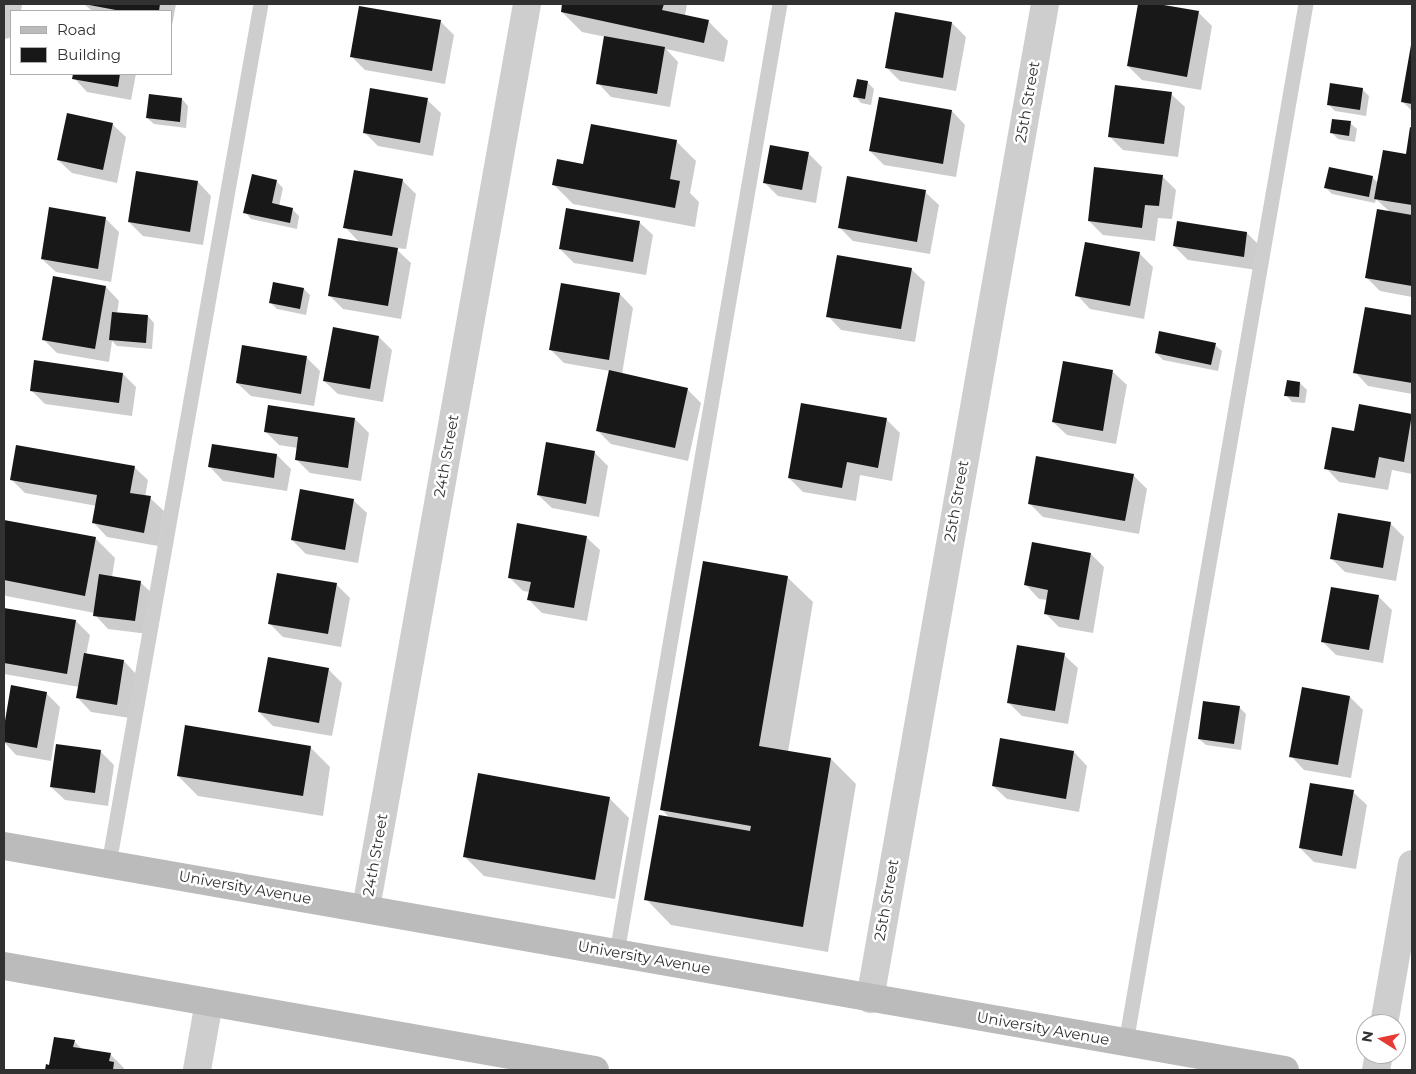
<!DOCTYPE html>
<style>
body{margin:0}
#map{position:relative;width:1416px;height:1074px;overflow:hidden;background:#fff;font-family:Montserrat,sans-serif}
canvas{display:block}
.frame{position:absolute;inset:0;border:5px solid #313131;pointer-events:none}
.legend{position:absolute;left:10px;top:10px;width:162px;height:65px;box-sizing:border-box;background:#fff;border:1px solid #adadad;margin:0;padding:6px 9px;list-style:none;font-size:15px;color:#313131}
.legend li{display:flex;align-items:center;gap:10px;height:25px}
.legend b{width:25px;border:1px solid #adadad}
.north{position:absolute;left:1356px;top:1014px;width:50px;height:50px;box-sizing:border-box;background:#fff;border:1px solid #adadad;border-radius:50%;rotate:280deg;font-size:14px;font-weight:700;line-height:20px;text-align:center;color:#313131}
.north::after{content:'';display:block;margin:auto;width:18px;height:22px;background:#e73a34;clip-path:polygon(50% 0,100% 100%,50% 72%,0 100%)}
</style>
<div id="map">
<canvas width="1416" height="1074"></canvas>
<div class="frame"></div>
<ul class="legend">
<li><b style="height:6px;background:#bbb"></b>Road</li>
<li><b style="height:14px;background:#181818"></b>Building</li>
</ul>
<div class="north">N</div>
</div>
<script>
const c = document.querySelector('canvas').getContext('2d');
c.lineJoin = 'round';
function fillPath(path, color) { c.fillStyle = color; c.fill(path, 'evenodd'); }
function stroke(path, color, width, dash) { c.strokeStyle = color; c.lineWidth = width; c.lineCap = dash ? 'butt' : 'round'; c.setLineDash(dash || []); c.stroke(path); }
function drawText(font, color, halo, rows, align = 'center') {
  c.font = font + ' Montserrat,sans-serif'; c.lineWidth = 5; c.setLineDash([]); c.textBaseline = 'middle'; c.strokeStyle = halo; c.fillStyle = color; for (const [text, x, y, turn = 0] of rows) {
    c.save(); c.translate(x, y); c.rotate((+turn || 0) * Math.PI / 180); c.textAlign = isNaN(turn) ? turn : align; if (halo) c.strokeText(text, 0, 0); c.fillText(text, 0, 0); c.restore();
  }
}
fillPath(new Path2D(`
 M84 4H176L171 31V11H92Z
 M564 4H687L685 16 708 21 728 41 724 62 666 49 678 62 670 107 611 97 598 83 606 37 582 32 562 12Z
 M1139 4H1151L1198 12 1212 26 1201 90 1142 80 1128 66Z
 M896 13 952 23 966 37 956 91 900 81 886 67Z
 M440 21 454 35 445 84 365 70 351 56Z
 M1412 46V111L1403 102Z
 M75 74H136L131 100 87 92 74 78Z
 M867 82 874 89 871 105 861 103 855 96Z
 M1362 89 1369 96 1366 116 1335 111 1328 104Z
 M1171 94 1185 107 1178 157 1123 150 1109 136Z
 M182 99 188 106 186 128 154 124 147 118Z
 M427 100 441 113 433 156 378 146 364 132Z
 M952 111 965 125 956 177 884 165 870 151Z
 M1350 123 1357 129 1355 142 1338 139 1331 132Z
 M112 124 126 137 117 183 72 173 58 160Z
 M1411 129H1412V297L1380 291 1366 277 1390 212 1376 199 1375 203 1332 194 1326 188 1372 177 1378 183 1407 156Z
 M676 141 696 161 690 193 699 202 695 227 573 204 553 184 584 166Z
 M808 153 822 167 816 203 778 196 764 182Z
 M1162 176 1176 190 1172 219 1158 218 1155 241 1103 235 1089 221Z
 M402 180 416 194 406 249 395 248 411 263 401 319 343 309 330 296 360 243 345 227Z
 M276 181 283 188 279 206 292 209 299 216 297 229 251 219 245 212Z
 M198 182 211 196 203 245 143 236 129 222Z
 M925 192 939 205 930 254 853 241 839 227Z
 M105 218 119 232 111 282 56 272 42 259Z
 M639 222 653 235 646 275 574 263 560 249Z
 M1247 233 1260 246 1257 270 1188 260 1174 246Z
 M1139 253 1153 267 1144 319 1090 309 1077 295Z
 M911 269 925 282 915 342 841 330 828 316Z
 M562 284 620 294 633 308 622 374 687 389 701 403 688 461 611 444 597 430 610 371 564 363 551 350Z
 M106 287 119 301 117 313 148 316 154 323 152 349 117 346 112 341 109 362 57 353 43 339Z
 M304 289 310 295 306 315 277 309 270 302Z
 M1366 308 1412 316V394L1368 386 1355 372Z
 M379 337 392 350 383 402 338 394 324 381Z
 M1215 345 1222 351 1218 371 1163 360 1156 353Z
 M306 357 320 371 314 406 251 396 237 383Z
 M1064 363 1113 372 1127 385 1116 444 1067 435 1053 422Z
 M123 374 136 387 132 416 45 404 31 390Z
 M1300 383 1307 390 1305 403 1292 402 1286 395Z
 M269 407 355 419 369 433 361 481 310 473 296 459 298 448 279 445 265 431Z
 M1412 415V474L1392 470 1388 490 1339 482 1326 468 1355 432Z
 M886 419 900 433 892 481 860 475 856 501 803 492 789 478Z
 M213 445 277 455 291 469 287 491 223 481 210 467Z
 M594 452 608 466 599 517 552 508 538 495Z
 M134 467 148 480 145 497 150 498 164 511 158 546 107 537 94 523 97 506 25 493 12 480Z
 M1133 475 1147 489 1139 534 1043 517 1029 503Z
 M353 500 367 513 358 563 306 554 292 540Z
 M4 521 95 538 115 558 112 577 140 582 154 595 148 634 108 629 95 615V613L6 596 4 594Z
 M1390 523 1404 537 1396 581 1345 572 1331 558Z
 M586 537 600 550 587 621 542 613 529 600 530 592 523 591 509 577Z
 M1091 554 1104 567 1093 633 1059 627 1045 613 1048 600 1039 599 1026 585Z
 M787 577 813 602 788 752 831 759 856 784 828 952 671 925 646 899 670 818 662 810Z
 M336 584 350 598 341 647 283 637 269 623Z
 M1378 596 1392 610 1383 663 1336 655 1322 641Z
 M4 609 76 621 90 635 86 655 124 661 137 675 130 718 91 712 78 698 79 687 4 674Z
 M1064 655 1078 668 1068 724 1022 716 1008 702Z
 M328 669 342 683 332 736 273 726 259 712Z
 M12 687 46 693 60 707 51 761 16 755 4 742Z
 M1350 697 1363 710 1351 778 1304 770 1291 756Z
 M1239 707 1246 714 1241 750 1206 745 1199 739Z
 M310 747 330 767 323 816 198 796 178 776Z
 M100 751 114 765 108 806 65 800 51 787Z
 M1074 752 1087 766 1079 812 1007 799 993 786Z
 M1353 792 1367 805 1356 869 1314 862 1300 848Z
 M609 798 629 818 615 899 484 876 464 856Z
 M74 1041 83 1050 110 1054 124 1068 123 1070H47V1066H50Z`), '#0003');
fillPath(new Path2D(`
 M84 4H160L159 11H121Z
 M562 4H664L662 10 709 20 704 43 561 12Z
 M1138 4H1158L1199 11 1187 77 1127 66Z
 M359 6 441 20 432 71 350 57Z
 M895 12 952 22 943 78 885 68Z
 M604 36 665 47 657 94 596 84Z
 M1411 45H1412V104L1401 102Z
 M73 74H120L118 87 72 79Z
 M857 79 868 81 865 99 853 97Z
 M1330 83 1363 88 1360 110 1327 105Z
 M1115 85 1172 92 1164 144 1108 137Z
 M370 88 428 98 420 143 363 133Z
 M149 94 182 98 180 122 146 118Z
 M879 97 952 110 943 164 869 151Z
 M67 113 113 123 103 170 57 160Z
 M1332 119 1351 121 1349 136 1330 133Z
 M591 124 677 140 670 179 680 181 675 208 552 185 557 159 583 164Z
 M1410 127 1412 128V205L1374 199 1383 150 1406 154Z
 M770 145 809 152 802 190 763 183Z
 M1094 167 1163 175 1159 206 1145 205 1142 228 1088 221Z
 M1329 167 1373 176 1369 197 1324 188Z
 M354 170 403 179 392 236 343 228Z
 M136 171 198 181 190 232 128 222Z
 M252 174 277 180 272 203 293 208 290 223 243 213Z
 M847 176 926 190 917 242 838 228Z
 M49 207 106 217 98 269 41 259Z
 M566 208 640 221 633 262 559 249Z
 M1377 209 1412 215V286L1365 278Z
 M1177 221 1247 232 1244 257 1173 246Z
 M338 238 398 248 388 306 328 296Z
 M1085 242 1140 252 1130 306 1075 296Z
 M837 255 912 268 901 329 826 317Z
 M53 276 106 286 95 349 42 340Z
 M273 282 304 288 300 309 269 303Z
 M561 283 620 293 609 360 549 350Z
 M1365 307 1412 315V383L1353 373Z
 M112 312 148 315 146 343 109 340Z
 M333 327 379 336 370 389 323 381Z
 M1159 331 1216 343 1211 365 1155 353Z
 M242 345 307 356 301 394 236 383Z
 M34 360 123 373 119 403 30 391Z
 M1063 361 1113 370 1103 431 1052 422Z
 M609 370 688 388 675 448 596 431Z
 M1287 380 1300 382 1299 397 1284 396Z
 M801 403 887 418 878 468 847 462 842 488 788 478Z
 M1359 404 1412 414 1404 462 1379 457 1375 478 1324 469 1332 427 1354 431Z
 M268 405 355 418 348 468 295 460 298 437 264 432Z
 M546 442 595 451 586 504 537 495Z
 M212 444 277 454 274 478 208 467Z
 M16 445 135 466 130 493 151 496 144 533 92 523 97 495 10 480Z
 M1036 456 1134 474 1125 521 1028 504Z
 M300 489 354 499 345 550 291 540Z
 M1338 513 1391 522 1383 568 1330 559Z
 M4 520 96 537 85 596 4 580Z
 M517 523 587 536 574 608 527 600 531 582 508 578Z
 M1032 542 1091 553 1079 620 1044 614 1048 590 1024 585Z
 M703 561 788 576 759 746 831 758 803 927 644 900 659 815 750 831 751 826 660 810Z
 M277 573 337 583 328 634 268 624Z
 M99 574 141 581 135 621 93 616Z
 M1331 587 1379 595 1369 650 1321 642Z
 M4 608 76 620 67 674 4 663Z
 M1017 645 1065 653 1055 711 1007 703Z
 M84 653 124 660 117 705 76 698Z
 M268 657 329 668 319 723 258 712Z
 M11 685 47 692 37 748 4 742V727Z
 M1302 687 1350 696 1338 765 1289 757Z
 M1203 701 1240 706 1234 744 1198 739Z
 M185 725 311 746 303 796 177 776Z
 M1000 738 1074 751 1066 799 992 786Z
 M56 744 101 750 95 793 50 787Z
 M478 773 610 797 595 880 463 857Z
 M1310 783 1354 790 1342 856 1299 848Z
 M54 1037 75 1040 73 1047 111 1053 109 1061 114 1062 113 1070H45L46 1064 49 1065Z`), '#181818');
stroke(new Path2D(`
 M109 864 261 4
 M617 953 780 4
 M1126 1043 1306 4`), '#cecece', 15);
stroke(new Path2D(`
 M4 25 8 4
 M366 908 527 4
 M870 999 1045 4
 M1384 1024 1412 864
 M197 1070 209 1002
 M1376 1070 1379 1054`), '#cecece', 28);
stroke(new Path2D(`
 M4 846 1285 1070
 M4 966 595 1070`), '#bbb', 28);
drawText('15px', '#313131', '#fff', [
 ["25th Street",1028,102,-80],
 ["24th Street",447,456,-80],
 ["25th Street",957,501,-80],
 ["24th Street",376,855,-80],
 ["University Avenue",245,888,10],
 ["25th Street",887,900,-80],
 ["University Avenue",644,958,10],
 ["University Avenue",1043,1029,10]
]);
</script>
